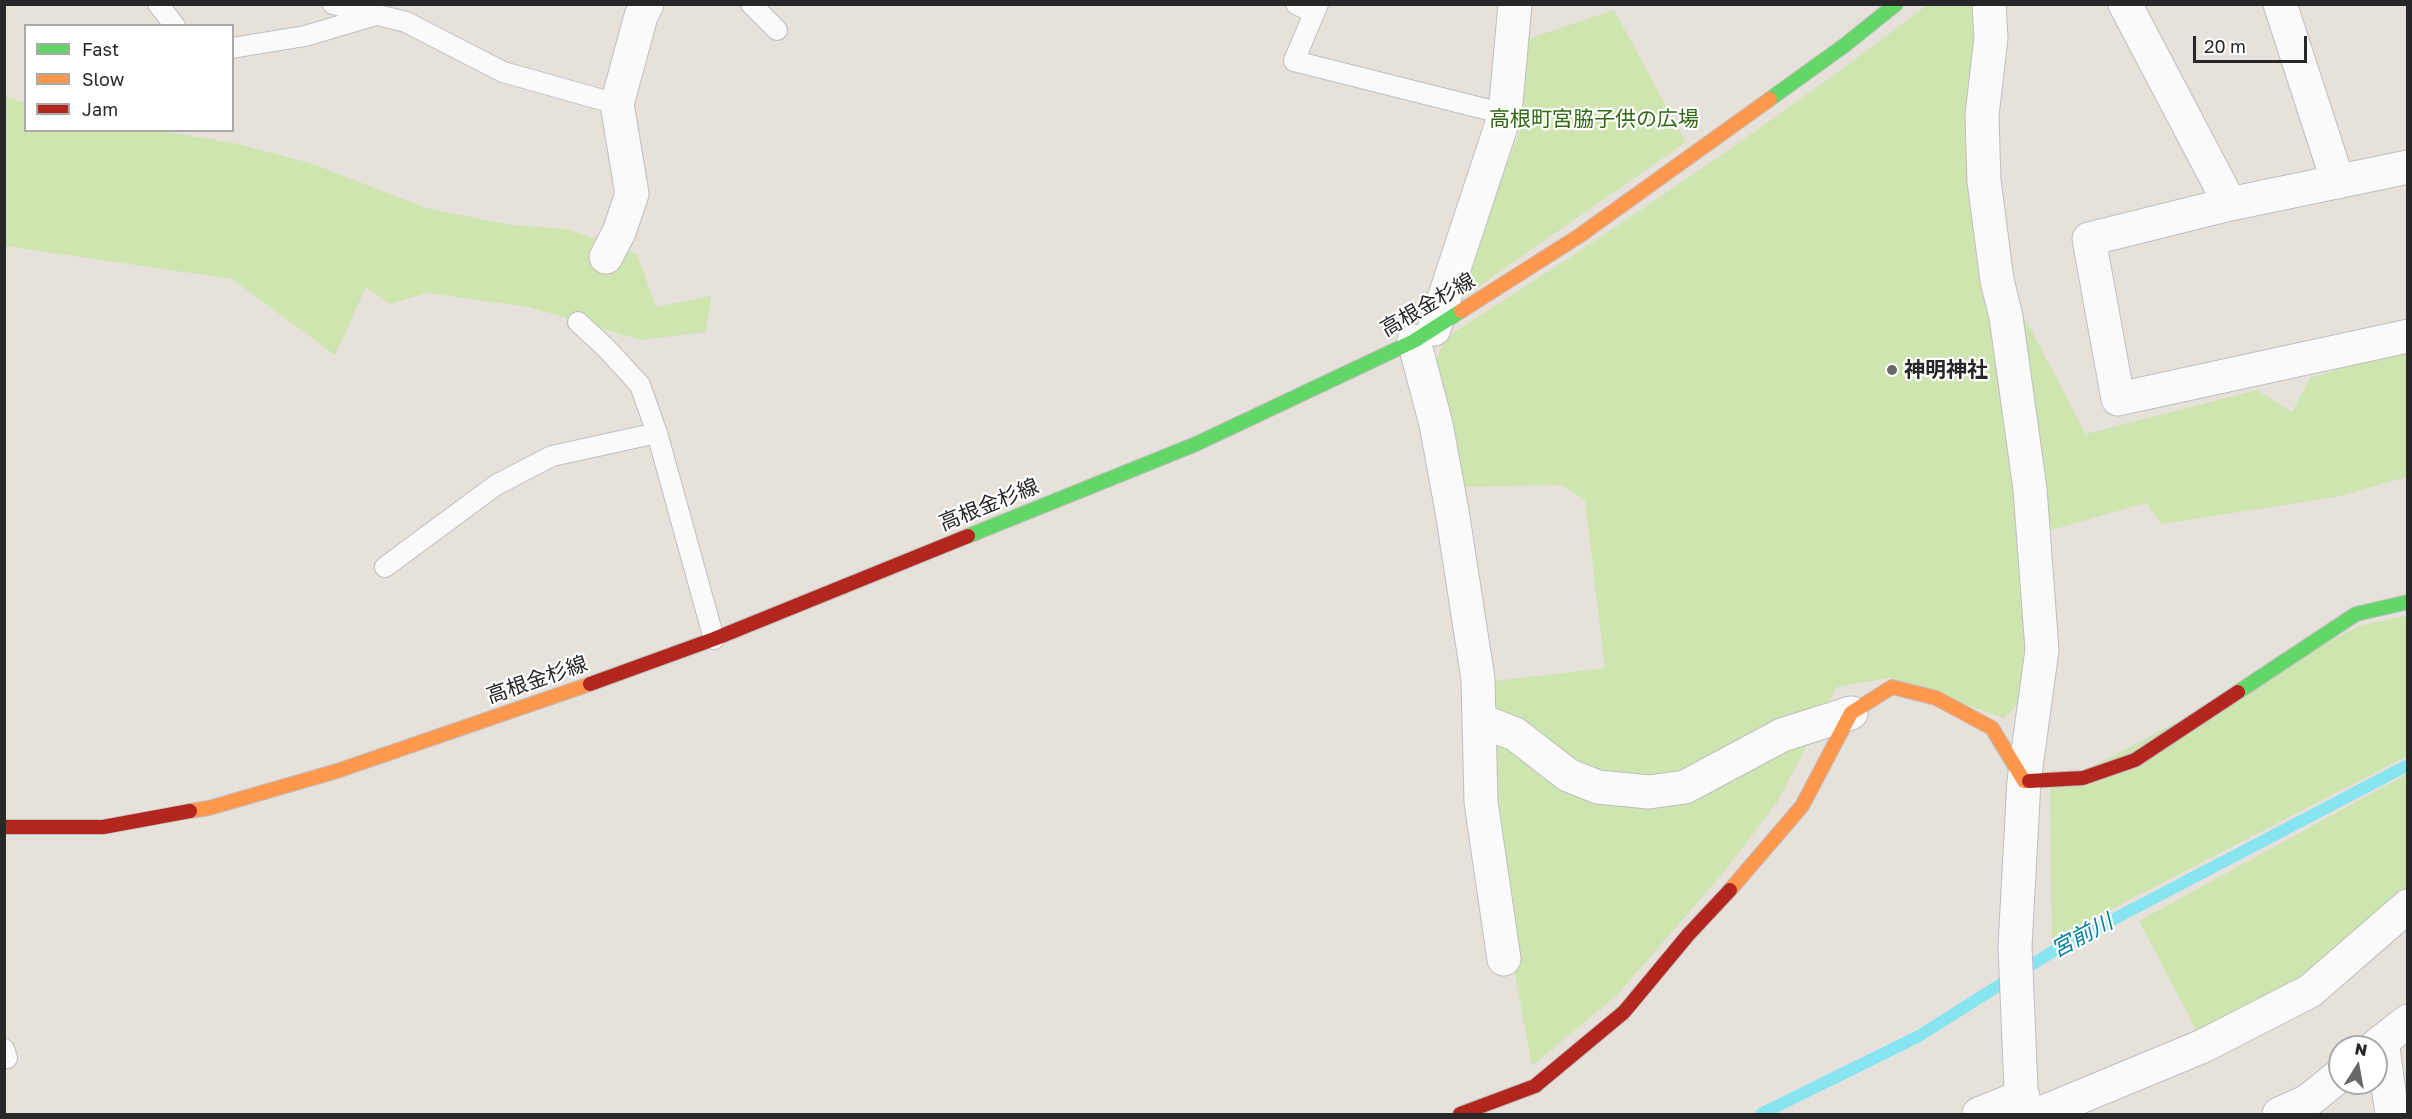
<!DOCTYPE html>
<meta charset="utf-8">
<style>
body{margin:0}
#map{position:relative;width:2412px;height:1119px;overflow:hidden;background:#e7e1db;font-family:"Golos Text",sans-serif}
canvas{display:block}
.frame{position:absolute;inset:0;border:6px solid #272727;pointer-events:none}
.legend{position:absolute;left:24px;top:24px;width:210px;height:108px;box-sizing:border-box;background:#fff;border:2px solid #a9a9a9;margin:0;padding:8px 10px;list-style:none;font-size:18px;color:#272727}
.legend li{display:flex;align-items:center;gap:12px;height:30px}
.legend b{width:30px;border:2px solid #a9a9a9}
.north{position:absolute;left:2328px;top:1035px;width:60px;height:60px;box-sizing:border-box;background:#fff;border:2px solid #a9a9a9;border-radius:50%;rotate:11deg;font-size:16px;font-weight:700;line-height:24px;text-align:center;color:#272727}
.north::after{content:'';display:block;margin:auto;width:21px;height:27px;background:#6a6866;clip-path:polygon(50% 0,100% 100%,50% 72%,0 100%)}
.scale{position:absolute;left:2193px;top:36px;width:114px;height:27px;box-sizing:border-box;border:3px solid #272727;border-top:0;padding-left:8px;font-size:18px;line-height:21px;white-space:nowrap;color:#272727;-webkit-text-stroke:4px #fff;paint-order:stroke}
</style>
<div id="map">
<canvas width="2412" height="1119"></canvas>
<div class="frame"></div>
<ul class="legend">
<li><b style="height:8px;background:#63d668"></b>Fast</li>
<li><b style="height:8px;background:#ff974d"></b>Slow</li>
<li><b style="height:8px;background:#b3261e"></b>Jam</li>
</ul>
<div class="north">N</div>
<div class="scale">20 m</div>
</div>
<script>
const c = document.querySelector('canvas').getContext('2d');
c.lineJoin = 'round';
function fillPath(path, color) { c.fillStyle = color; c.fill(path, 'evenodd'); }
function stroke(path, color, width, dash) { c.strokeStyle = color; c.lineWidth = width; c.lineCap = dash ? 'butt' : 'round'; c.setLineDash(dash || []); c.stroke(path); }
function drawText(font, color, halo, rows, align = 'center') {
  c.font = font + ' "Golos Text","Noto Sans JP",sans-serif'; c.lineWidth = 4.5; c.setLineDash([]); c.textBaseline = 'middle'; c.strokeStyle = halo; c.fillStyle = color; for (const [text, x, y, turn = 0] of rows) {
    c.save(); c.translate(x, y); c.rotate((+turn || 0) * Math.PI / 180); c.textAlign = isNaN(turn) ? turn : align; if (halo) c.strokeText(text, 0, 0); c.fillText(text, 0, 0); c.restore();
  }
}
fillPath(new Path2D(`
 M1927 5H1977L2001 324 2029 650C2025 678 2027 699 2004 718L1890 678 1837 687 1778 801 1724 872 1618 994 1532 1066 1512 957 1489 805 1494 681 1605 668 1585 500 1562 485 1460 487 1436 361 1445 338C1611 232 1771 125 1927 5Z
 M1614 10 1686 142 1455 303 1522 124 1528 39Z
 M5 97 25 102 26 130 161 131 234 143 313 164 426 208 511 225 567 229 637 254 656 307 711 296 706 332 641 340 529 307 427 293 390 304 366 287 335 355 232 279 5 246Z
 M2020 309 2086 434 2257 390 2292 412 2310 378 2407 348V477L2336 497 2162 524 2146 503 2051 530Z
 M2407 615V756L2052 940 2050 789 2359 626Z
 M2407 774V893L2301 977 2199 1035 2139 921Z`), '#cee5b0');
stroke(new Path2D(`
 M1761 1114 1919 1036 2055 950 2408 765`), '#86e5f1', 12);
const lane = new Path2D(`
 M158 4 175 26
 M333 4 406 22 503 72 617 104
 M751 4 777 30
 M1296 4 1314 13
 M1318 4 1294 61 1505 114
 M232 48 305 36 376 15
 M578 322 606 348 640 385 657 433 714 639
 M385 567 496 485 552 456 657 433
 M4 1049 7 1058`);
const street = new Path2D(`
 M1989 4 1991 38 1982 115 1984 181 1997 280 2006 317 2030 489 2042 650 2024 781 2015 946 2022 1114
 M2125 4 2230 204
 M2280 4 2338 182
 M2408 167 2230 204 2089 239 2118 399 2408 336
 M606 257 619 232 632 194 617 104 641 16 647 4
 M1434 329 1505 114 1515 4
 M1414 341 1436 424 1452 511 1478 679 1481 802 1504 959
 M1479 720 1515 734 1568 775 1598 787 1649 792 1685 787 1782 735 1851 713
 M2382 1041 2392 1114
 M2375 1047 2408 1021
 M1979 1114 2023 1096
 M2039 1114 2203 1046 2310 991 2408 906
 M2279 1114 2308 1101 2340 1075`);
const fast = new Path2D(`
 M1770 99 1845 45 1896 4
 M968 536 1196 444 1414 341 1461 311
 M2238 692 2356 614 2408 602`);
const slow = new Path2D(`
 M1461 311 1579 236 1770 99
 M190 811 209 808 337 771 590 684
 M1730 890 1802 806 1851 713 1892 687 1936 698 1992 728 2024 781H2029`);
const jam = new Path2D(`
 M590 684 714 639 968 536
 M2029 781 2083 778 2135 760 2238 692
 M4 827H103L190 811
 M1460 1114 1535 1086 1624 1012 1688 935 1730 890`);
stroke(lane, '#bfbebe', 22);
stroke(street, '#bfbebe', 35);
stroke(fast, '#bfbebe', 16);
stroke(slow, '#bfbebe', 16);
stroke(jam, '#bfbebe', 16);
stroke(lane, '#fbfafa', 20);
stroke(street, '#fbfafa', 33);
stroke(fast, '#63d668', 14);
stroke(slow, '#ff974d', 14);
stroke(jam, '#b3261e', 14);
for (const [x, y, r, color] of [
 [1892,370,6,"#6a6866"]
]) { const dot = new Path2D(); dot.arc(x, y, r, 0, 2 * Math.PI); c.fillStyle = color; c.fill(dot); stroke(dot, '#fff', 2); }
drawText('21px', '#306912', '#fff', [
 ["高根町宮脇子供の広場",1594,119]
]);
drawText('21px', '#272727', '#fff', [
 ["高根金杉線",1428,305,-30],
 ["高根金杉線",989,505,-22],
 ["高根金杉線",537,680,-19]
]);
drawText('bold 21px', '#272727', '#fff', [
 ["神明神社",1904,370]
], 'left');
drawText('italic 22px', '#0081a2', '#fff', [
 ["宮前川",2082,936,-28]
]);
</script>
